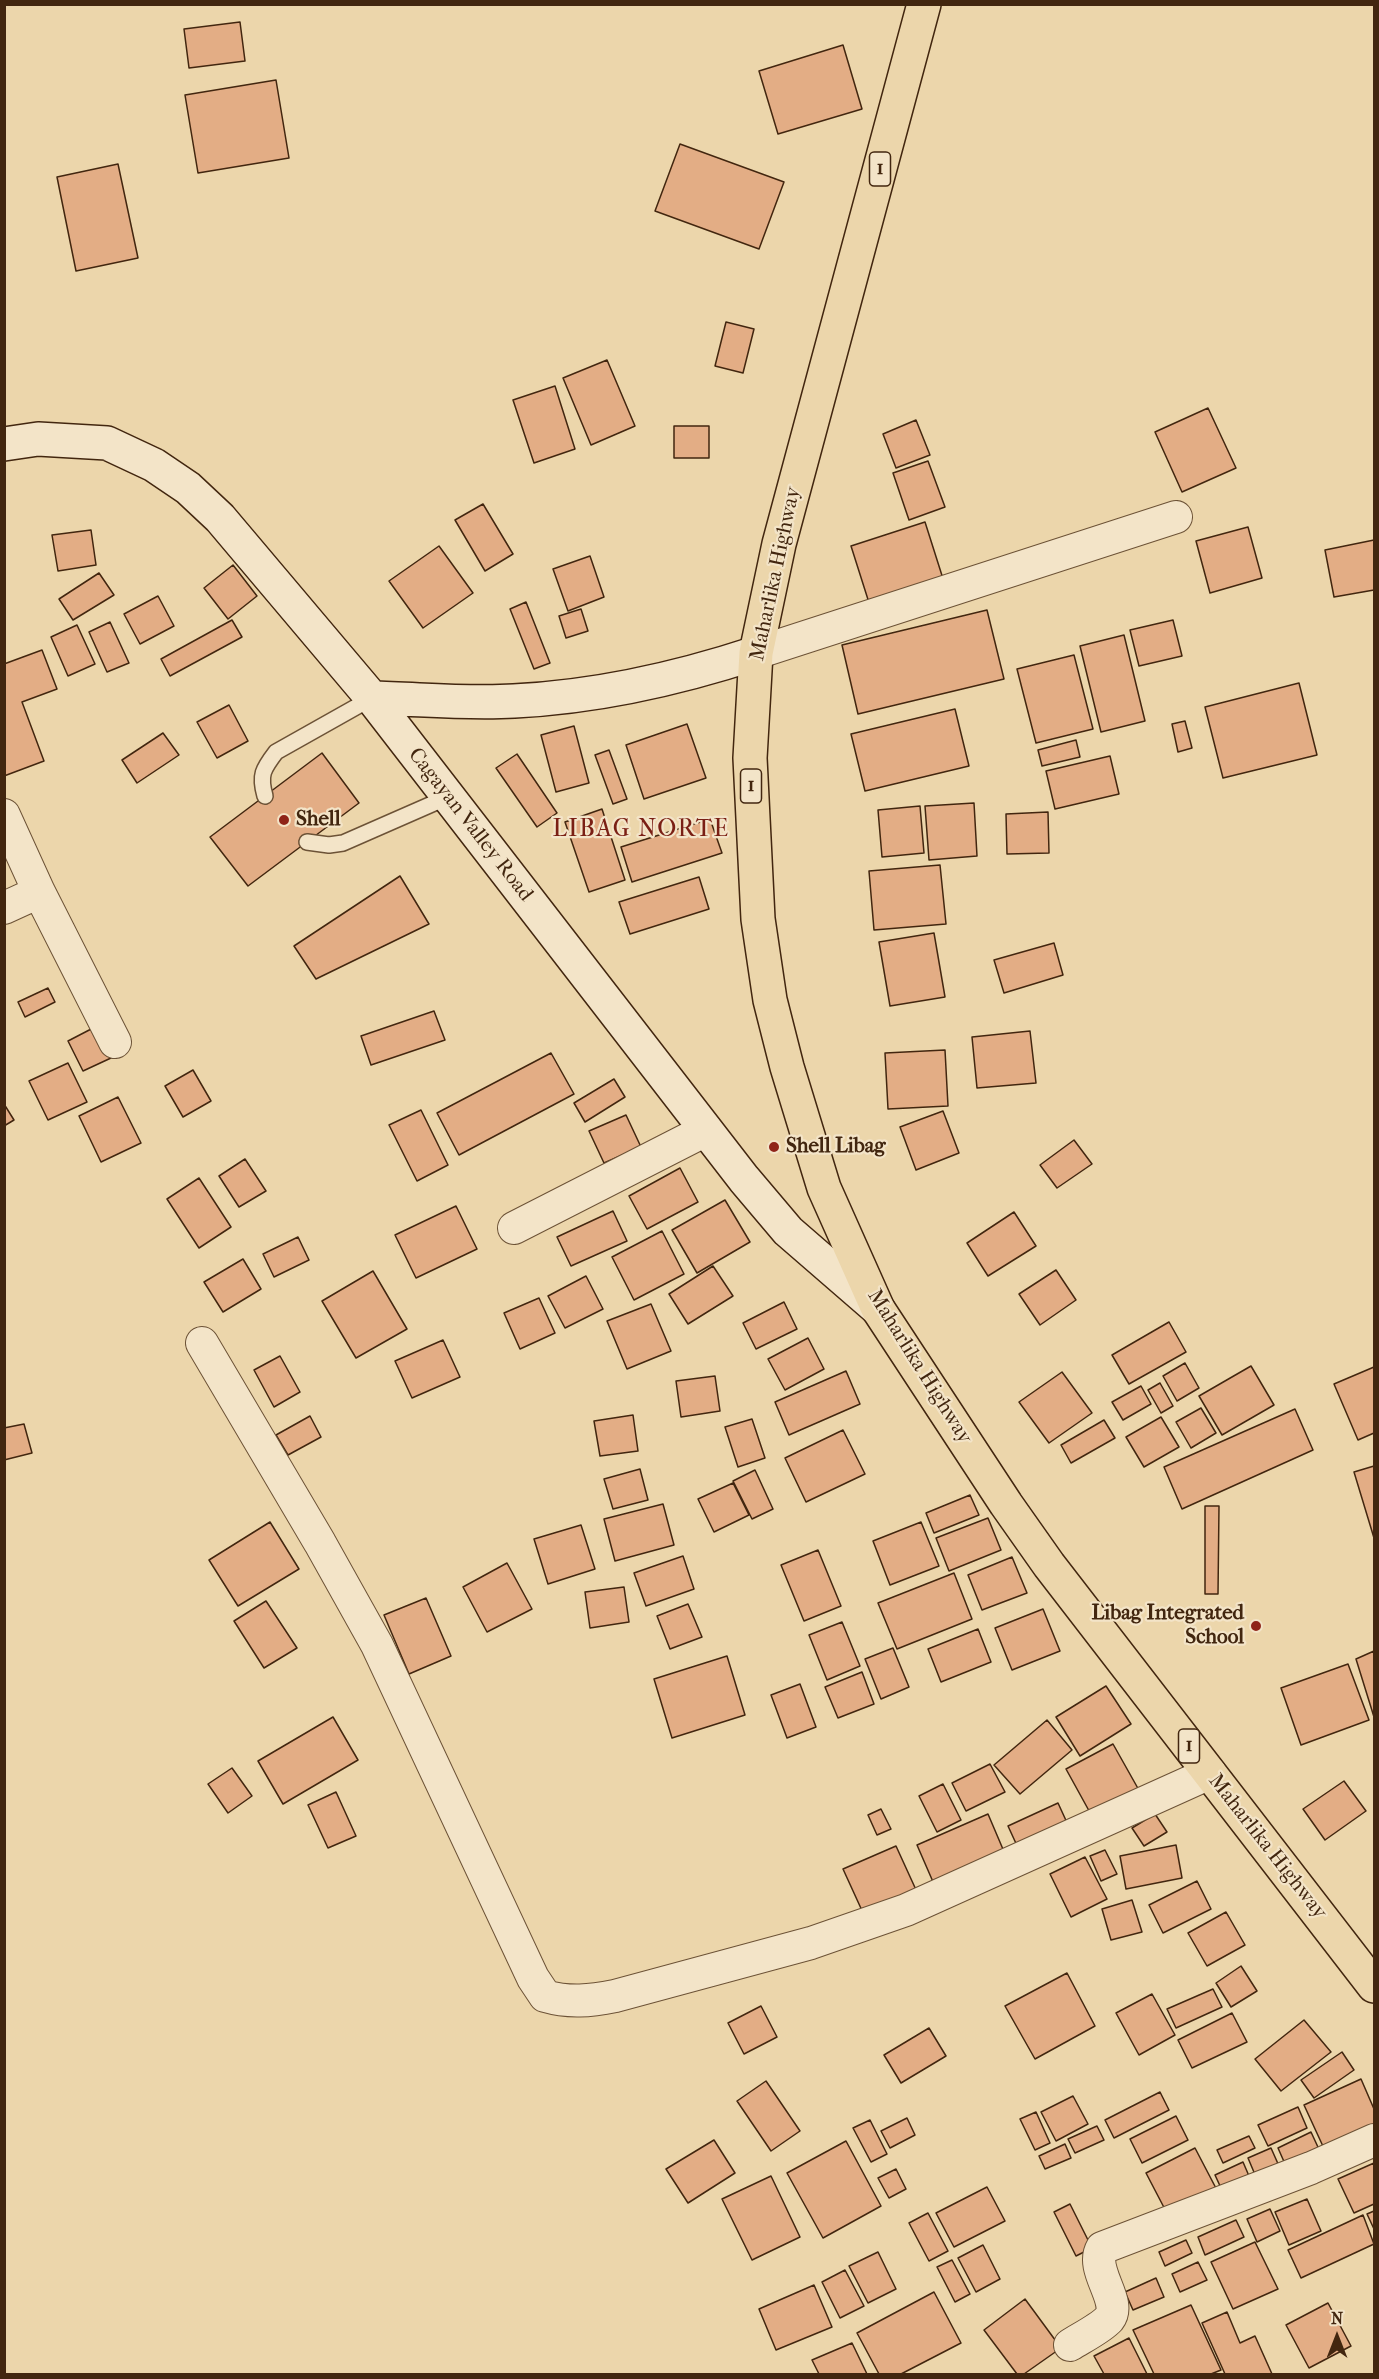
<!DOCTYPE html>
<style>
body{margin:0}
#map{position:relative;width:1379px;height:2379px;overflow:hidden;background:#ecd6ab;font-family:"IM FELL French Canon",serif}
canvas{display:block}
.frame{position:absolute;inset:0;border:6px solid #42260f;pointer-events:none}
.north{position:absolute;left:1307px;top:2307px;width:60px;height:60px;-webkit-text-stroke:4px #f3e4c8;paint-order:stroke;rotate:0deg;font-size:16px;font-weight:700;line-height:24px;text-align:center;color:#42260f}
.north::after{content:'';display:block;margin:auto;width:21px;height:27px;background:#42260f;clip-path:polygon(50% 0,100% 100%,50% 72%,0 100%)}
</style>
<div id="map">
<canvas width="1379" height="2379"></canvas>
<div class="frame"></div>
<div class="north">N</div>
</div>
<script>
const c = document.querySelector('canvas').getContext('2d');
c.lineJoin = 'round';
function fillPath(path, color) { c.fillStyle = color; c.fill(path, 'evenodd'); }
function stroke(path, color, width, dash) { c.strokeStyle = color; c.lineWidth = width; c.lineCap = dash ? 'butt' : 'round'; c.setLineDash(dash || []); c.stroke(path); }
function drawText(font, color, halo, rows, align = 'center') {
  c.font = font + ' "IM FELL French Canon",serif'; c.lineWidth = 4.5; c.setLineDash([]); c.textBaseline = 'middle'; c.strokeStyle = halo; c.fillStyle = color; for (const [text, x, y, turn = 0] of rows) {
    c.save(); c.translate(x, y); c.rotate((+turn || 0) * Math.PI / 180); c.textAlign = isNaN(turn) ? turn : align; if (halo) c.strokeText(text, 0, 0); c.fillText(text, 0, 0); c.restore();
  }
}
const building = new Path2D(`
 M240 22 245 61 189 68 184 29Z
 M843 45 862 109 778 134 759 71Z
 M276 80 289 158 198 173 185 95Z
 M680 144 784 182 759 249 655 211Z
 M118 164 138 258 76 271 57 177Z
 M726 322 754 329 743 373 715 366Z
 M607 360 635 426 591 445 563 378Z
 M555 386 575 449 534 463 513 400Z
 M1208 408 1236 468 1182 492 1155 432Z
 M916 420 930 455 896 468 883 434Z
 M674 426H709V458H674Z
 M928 461 945 507 909 520 893 473Z
 M483 504 513 554 485 571 455 520Z
 M925 522 945 585 871 609 851 546Z
 M1248 527 1262 578 1210 593 1196 541Z
 M91 530 96 565 58 571 52 535Z
 M1374 540V590L1334 597 1325 550Z
 M439 546 473 593 423 628 389 581Z
 M590 556 604 597 568 611 553 569Z
 M233 565 257 596 228 619 204 588Z
 M99 573 114 595 73 620 59 599Z
 M158 596 174 626 140 644 124 614Z
 M526 602 550 663 534 669 510 609Z
 M581 609 588 631 566 638 559 616Z
 M987 610 1004 679 858 714 842 645Z
 M232 620 242 637 170 676 161 659Z
 M1173 620 1182 656 1139 666 1130 630Z
 M110 622 129 663 107 672 89 632Z
 M77 625 95 664 68 676 51 637Z
 M1124 635 1145 721 1101 732 1080 646Z
 M42 650 57 689 22 702 44 761 4 776V664Z
 M1074 655 1093 729 1036 743 1017 669Z
 M1299 683 1317 755 1223 778 1205 707Z
 M229 705 248 741 217 758 197 722Z
 M955 709 969 766 865 791 851 734Z
 M1185 721 1192 748 1178 752 1172 724Z
 M687 724 706 778 644 799 626 745Z
 M574 726 589 783 556 792 541 735Z
 M163 733 179 755 137 783 122 760Z
 M1076 740 1080 757 1042 766 1038 750Z
 M609 750 627 799 613 804 595 755Z
 M322 753 359 803 248 886 210 837Z
 M517 754 557 813 537 827 496 768Z
 M1110 756 1119 794 1055 809 1046 771Z
 M974 803 977 856 929 860 925 806Z
 M920 806 924 853 882 857 878 810Z
 M602 809 625 880 589 892 565 822Z
 M1048 812 1049 853 1007 854 1006 814Z
 M710 819 722 853 632 882 621 847Z
 M940 865 946 924 874 930 869 871Z
 M400 876 429 924 316 979 294 946Z
 M699 877 709 909 630 934 619 902Z
 M934 933 945 997 890 1006 879 942Z
 M1054 943 1063 975 1004 993 994 960Z
 M48 988 55 1002 25 1017 18 1002Z
 M434 1011 445 1040 371 1065 361 1036Z
 M95 1027 111 1058 83 1071 68 1041Z
 M1030 1031 1036 1083 977 1088 972 1037Z
 M945 1050 948 1106 888 1109 885 1053Z
 M551 1053 574 1094 459 1155 437 1113Z
 M68 1063 87 1102 48 1120 29 1081Z
 M193 1070 211 1101 183 1117 165 1086Z
 M614 1079 625 1097 585 1122 574 1103Z
 M118 1097 141 1143 101 1162 79 1116Z
 M4 1104 14 1120 4 1126Z
 M421 1110 448 1165 417 1181 389 1125Z
 M943 1111 959 1153 916 1170 900 1127Z
 M626 1115 641 1147 604 1163 589 1131Z
 M1074 1140 1092 1164 1057 1188 1040 1165Z
 M245 1159 266 1191 239 1207 219 1176Z
 M680 1168 698 1202 647 1229 629 1196Z
 M199 1178 231 1227 199 1248 167 1199Z
 M725 1200 750 1242 697 1273 672 1230Z
 M456 1206 477 1249 416 1278 395 1235Z
 M613 1211 627 1241 571 1266 557 1237Z
 M1014 1212 1036 1246 988 1276 967 1243Z
 M662 1231 684 1274 634 1300 612 1257Z
 M298 1237 309 1260 274 1277 263 1254Z
 M243 1259 261 1289 223 1312 204 1282Z
 M713 1266 733 1296 688 1324 669 1294Z
 M1056 1270 1076 1300 1040 1325 1019 1294Z
 M373 1271 407 1329 356 1358 322 1301Z
 M586 1276 603 1309 565 1328 548 1296Z
 M539 1298 555 1333 520 1349 504 1313Z
 M784 1302 797 1329 756 1349 743 1323Z
 M651 1304 671 1351 627 1369 607 1321Z
 M1169 1322 1186 1352 1129 1384 1112 1355Z
 M808 1338 824 1369 785 1390 768 1359Z
 M443 1340 460 1377 412 1398 395 1361Z
 M280 1356 300 1392 274 1407 254 1370Z
 M1185 1363 1199 1388 1177 1401 1163 1376Z
 M1251 1366 1274 1405 1222 1435 1199 1396Z
 M1374 1367V1433L1358 1440 1334 1384Z
 M846 1371 860 1404 789 1435 775 1402Z
 M1062 1372 1092 1413 1049 1443 1019 1402Z
 M715 1376 720 1411 681 1417 676 1381Z
 M1160 1383 1173 1406 1161 1413 1148 1390Z
 M1141 1386 1151 1404 1123 1420 1112 1402Z
 M1201 1408 1216 1433 1191 1448 1176 1422Z
 M1295 1409 1313 1450 1182 1509 1164 1467Z
 M633 1415 638 1451 600 1456 594 1421Z
 M310 1416 321 1437 288 1455 276 1435Z
 M1161 1417 1179 1447 1144 1467 1126 1437Z
 M752 1419 765 1458 738 1467 725 1427Z
 M1104 1420 1115 1438 1071 1463 1061 1445Z
 M24 1424 32 1453 4 1460V1428Z
 M843 1430 865 1474 806 1502 785 1458Z
 M1374 1466V1538L1354 1472Z
 M640 1469 648 1500 613 1509 604 1479Z
 M755 1470 773 1509 752 1519 733 1481Z
 M733 1483 749 1515 714 1532 698 1499Z
 M970 1495 979 1515 934 1533 926 1513Z
 M663 1504 674 1545 615 1561 604 1519Z
 M1205 1506H1219L1218 1594H1205Z
 M988 1518 1001 1550 949 1571 936 1538Z
 M270 1522 299 1569 238 1606 209 1560Z
 M921 1522 939 1566 890 1585 873 1541Z
 M581 1525 595 1569 548 1584 534 1539Z
 M818 1550 841 1606 804 1621 781 1565Z
 M683 1556 694 1589 646 1606 634 1573Z
 M1012 1557 1027 1593 982 1610 968 1575Z
 M507 1563 532 1609 487 1632 463 1587Z
 M954 1573 972 1619 897 1649 878 1603Z
 M624 1587 629 1622 590 1628 585 1592Z
 M426 1598 451 1656 409 1674 384 1615Z
 M266 1601 297 1648 264 1668 234 1621Z
 M688 1604 702 1637 670 1649 657 1616Z
 M1043 1609 1060 1651 1012 1670 995 1628Z
 M842 1622 860 1666 827 1680 809 1635Z
 M978 1629 991 1662 941 1682 928 1649Z
 M893 1648 909 1687 881 1699 865 1659Z
 M1374 1651V1717L1356 1659Z
 M727 1656 745 1715 672 1738 654 1679Z
 M1348 1664 1369 1720 1301 1745 1281 1688Z
 M862 1672 874 1704 838 1718 825 1687Z
 M800 1684 816 1727 787 1738 771 1695Z
 M1106 1686 1131 1724 1080 1756 1056 1717Z
 M333 1717 358 1760 283 1804 258 1761Z
 M1047 1720 1072 1750 1020 1794 994 1765Z
 M1113 1744 1140 1792 1093 1818 1066 1769Z
 M990 1764 1005 1792 966 1811 952 1783Z
 M232 1768 252 1796 228 1813 208 1784Z
 M1344 1781 1366 1811 1325 1840 1303 1809Z
 M943 1784 961 1820 937 1832 919 1796Z
 M336 1792 356 1836 328 1848 308 1805Z
 M1058 1803 1069 1827 1019 1850 1008 1826Z
 M881 1809 891 1829 877 1835 868 1815Z
 M988 1814 1008 1861 937 1891 917 1845Z
 M1155 1814 1167 1832 1144 1846 1132 1828Z
 M1176 1845 1182 1878 1126 1889 1120 1856Z
 M896 1846 917 1892 864 1915 843 1869Z
 M1105 1850 1117 1874 1101 1881 1090 1856Z
 M1085 1857 1107 1899 1071 1917 1050 1874Z
 M1197 1881 1211 1909 1163 1933 1149 1905Z
 M1132 1900 1142 1932 1111 1940 1102 1909Z
 M1226 1912 1245 1945 1207 1966 1188 1933Z
 M1241 1966 1257 1991 1231 2007 1216 1983Z
 M1067 1973 1095 2026 1035 2059 1005 2006Z
 M1213 1989 1222 2007 1176 2028 1167 2009Z
 M1152 1994 1175 2035 1139 2055 1116 2013Z
 M761 2006 777 2037 744 2054 728 2023Z
 M1232 2013 1247 2042 1192 2068 1178 2040Z
 M1304 2020 1331 2052 1281 2091 1255 2059Z
 M929 2028 946 2056 901 2083 884 2055Z
 M1342 2052 1354 2070 1314 2098 1301 2080Z
 M1361 2079 1374 2109V2133L1327 2155 1304 2105Z
 M766 2081 800 2131 771 2151 737 2101Z
 M1160 2092 1169 2110 1114 2138 1105 2120Z
 M1073 2096 1088 2124 1056 2141 1041 2112Z
 M1298 2107 1307 2128 1268 2146 1258 2125Z
 M1036 2112 1050 2143 1035 2150 1020 2119Z
 M1176 2116 1188 2140 1142 2163 1130 2139Z
 M907 2118 915 2135 890 2148 881 2131Z
 M870 2120 887 2154 871 2162 853 2128Z
 M1097 2126 1104 2140 1075 2153 1068 2139Z
 M1311 2132 1323 2158 1289 2173 1278 2148Z
 M1249 2136 1255 2148 1223 2163 1217 2150Z
 M714 2140 735 2173 688 2203 666 2169Z
 M846 2141 881 2206 823 2238 787 2173Z
 M1065 2144 1071 2158 1045 2169 1039 2156Z
 M1195 2148 1219 2194 1170 2219 1146 2173Z
 M1271 2148 1279 2166 1256 2177 1248 2158Z
 M1243 2162 1249 2176 1221 2188 1215 2175Z
 M1374 2163V2204L1354 2213 1338 2179Z
 M896 2169 906 2189 889 2198 878 2178Z
 M771 2176 800 2237 752 2260 722 2199Z
 M987 2187 1005 2221 954 2247 936 2213Z
 M1307 2199 1321 2231 1289 2245 1275 2212Z
 M1070 2204 1092 2248 1076 2256 1054 2212Z
 M1270 2209 1280 2231 1257 2242 1247 2219Z
 M1374 2211V2229L1367 2214Z
 M928 2213 948 2251 929 2261 909 2223Z
 M1363 2215 1374 2244 1301 2278 1288 2250Z
 M1236 2220 1244 2237 1205 2255 1198 2237Z
 M1186 2240 1192 2253 1165 2266 1159 2252Z
 M1255 2242 1278 2289 1233 2309 1211 2262Z
 M983 2245 1000 2279 976 2292 958 2258Z
 M878 2252 896 2289 868 2303 849 2266Z
 M952 2260 970 2294 955 2302 937 2267Z
 M1198 2262 1207 2280 1180 2292 1172 2274Z
 M845 2270 864 2306 840 2318 822 2282Z
 M1156 2278 1164 2297 1133 2310 1125 2292Z
 M814 2285 832 2327 776 2350 759 2309Z
 M934 2292 961 2343 901 2374H879L857 2333Z
 M1025 2299 1061 2348 1024 2374H1017L984 2330Z
 M1328 2303 1351 2346 1309 2368 1286 2325Z
 M1191 2305 1221 2370 1211 2374H1154L1133 2330Z
 M1227 2312 1240 2343 1255 2336 1272 2374H1225L1202 2323Z
 M1129 2338 1147 2374H1104L1094 2356Z
 M852 2343 867 2374H819L812 2360Z`);
fillPath(building, '#e3ad85');
stroke(building, '#42260f', 1.5);
const service = new Path2D(`
 M265 796C259 775 263 769 276 752L372 698
 M307 842 329 845 343 843 448 797`);
const minor = new Path2D(`
 M756 653 1176 517
 M4 815 39 892 115 1042
 M4 908 39 892
 M514 1228 706 1130
 M202 1343 320 1543 377 1645 533 1978 545 1996C569 2003 590 2001 615 1996L811 1943 906 1910 1210 1773
 M1070 2345C1081 2338 1101 2328 1109 2319 1123 2301 1089 2270 1102 2248L1311 2168 1374 2140`);
const secondary = new Path2D(`
 M4 444 38 439 107 443 154 465 188 488 220 518 372 698 744 1179 788 1231 878 1309
 M372 698C419 699 467 704 514 701 596 697 677 679 756 653`);
const trunk = new Path2D(`
 M924 4 779 544 756 653 750 758 758 919 770 1000 787 1067 824 1188 878 1309 1006 1504 1049 1565 1374 1986`);
stroke(service, '#6c5236', 18);
stroke(minor, '#6c5236', 34);
stroke(secondary, '#42260f', 36);
stroke(trunk, '#42260f', 36);
stroke(service, '#f3e4c8', 15);
stroke(minor, '#f3e4c8', 32);
stroke(secondary, '#f3e4c8', 33);
stroke(trunk, '#ecd6ab', 33);
for (const [x, y, r, color] of [
 [284,820,6,"#8f2418"],
 [774,1147,6,"#8f2418"],
 [1256,1626,6,"#8f2418"]
]) { const dot = new Path2D(); dot.arc(x, y, r, 0, 2 * Math.PI); c.fillStyle = color; c.fill(dot); stroke(dot, '#f3e4c8', 2); }
for (const [x, y, w] of [
 [880,169,21],
 [751,786,21],
 [1189,1746,21]
]) { const box = new Path2D(); box.roundRect(x - w / 2, y - 17, w, 34, 4.5); c.fillStyle = '#f3e4c8'; c.fill(box); stroke(box, '#42260f', 1.5); }
drawText('bold 20px', '#42260f', null, [
 ["1",880,169],
 ["1",751,786],
 ["1",1189,1746]
]);
drawText('21px', '#42260f', '#f3e4c8', [
 ["Maharlika Highway",776,574,-78],
 ["Cagayan Valley Road",470,825,52],
 ["Maharlika Highway",919,1367,58],
 ["Maharlika Highway",1267,1847,52]
]);
drawText('bold 21px', '#42260f', '#f3e4c8', [
 ["Shell",296,820],
 ["Shell Libag",786,1147],
 ["Libag Integrated",1244,1614,"right"],
 ["School",1244,1638,"right"]
], 'left');
c.letterSpacing = '1.5px';
drawText('24px', '#7a1f14', '#f3e4c8', [
 ["LIBAG NORTE",641,830]
]);
c.letterSpacing = '0px';
</script>
